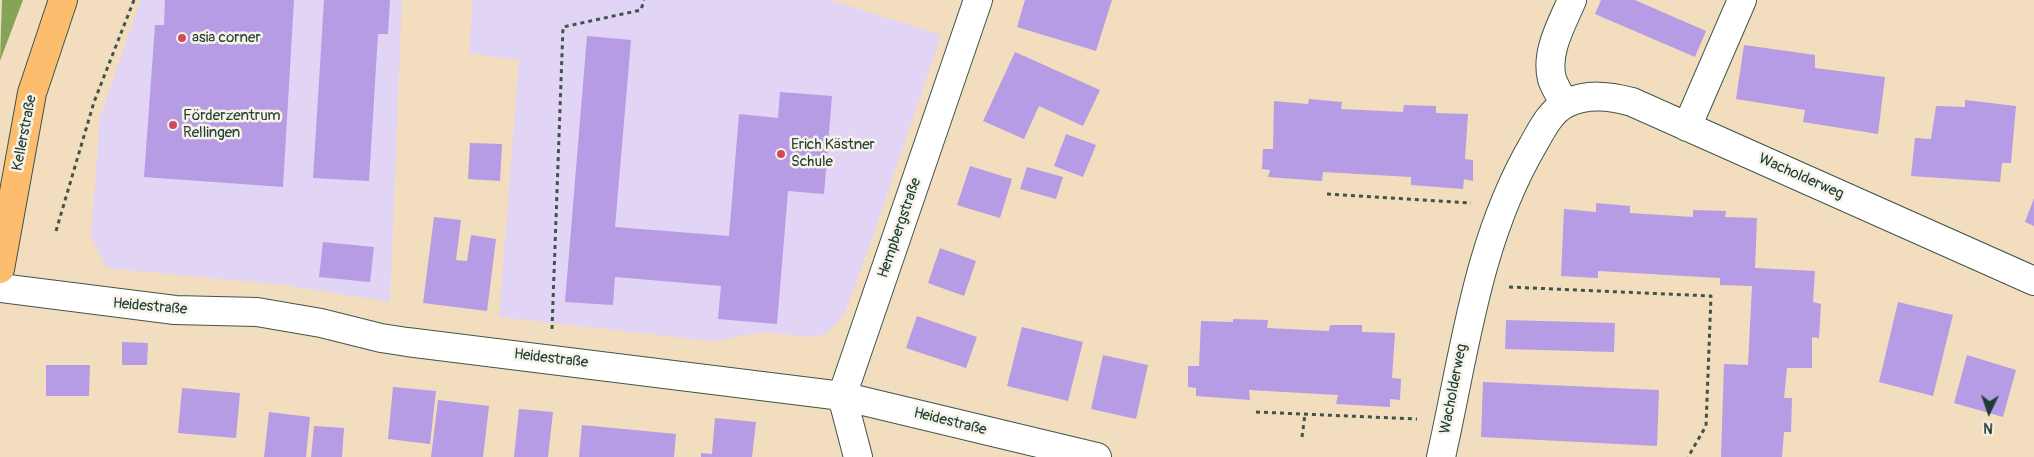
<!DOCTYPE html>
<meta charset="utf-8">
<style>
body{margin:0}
#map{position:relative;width:2034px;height:457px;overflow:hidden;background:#f3ddbf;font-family:Pangolin,sans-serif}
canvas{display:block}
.north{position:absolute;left:1964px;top:387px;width:50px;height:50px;-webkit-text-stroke:4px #f7f3e8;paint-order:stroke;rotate:183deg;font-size:14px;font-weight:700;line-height:20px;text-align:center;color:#1f3d34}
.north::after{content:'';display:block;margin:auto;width:18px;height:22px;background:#1f3d34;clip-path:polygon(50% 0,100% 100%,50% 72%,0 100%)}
</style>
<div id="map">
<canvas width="2034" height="457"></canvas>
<div class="north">N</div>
</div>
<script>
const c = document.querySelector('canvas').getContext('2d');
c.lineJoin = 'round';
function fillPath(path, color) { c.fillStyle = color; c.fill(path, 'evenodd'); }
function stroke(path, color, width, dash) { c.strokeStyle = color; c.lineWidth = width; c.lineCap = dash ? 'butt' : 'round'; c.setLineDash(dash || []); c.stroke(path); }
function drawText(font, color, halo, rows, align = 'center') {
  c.font = font + ' Pangolin,sans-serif'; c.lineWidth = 5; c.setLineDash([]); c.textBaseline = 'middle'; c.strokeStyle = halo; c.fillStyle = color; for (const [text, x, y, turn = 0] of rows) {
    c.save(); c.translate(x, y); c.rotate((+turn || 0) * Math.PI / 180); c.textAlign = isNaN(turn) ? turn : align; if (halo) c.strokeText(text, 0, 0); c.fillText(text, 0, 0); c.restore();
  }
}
fillPath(new Path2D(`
 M141 0H402L390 302 283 285 107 268 91 237 100 117Z
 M473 0H830L941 35 871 242 844 315 826 334 809 337 765 332 711 341 499 317 519 60 469 53Z`), '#e1d4f4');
fillPath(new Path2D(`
 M2 0H23L0 61Z`), '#86a457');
fillPath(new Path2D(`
 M165 0H294L283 187 144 177 155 25H164Z
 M324 0H390L388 34H378L369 181 313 178Z
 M1025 0H1112L1096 51 1017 27Z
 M1601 0H1635L1706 31 1695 57 1595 14Z
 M587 36 631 40 615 227 729 236 739 114 778 118 780 92 832 96 824 194 788 191 777 324 718 319 721 286 615 277 613 305 565 302Z
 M1744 45 1815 55V68L1885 77 1878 134 1803 122 1805 110 1736 99Z
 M1015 52 1100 90 1083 126 1039 106 1024 139 983 121Z
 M1309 99 1342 102 1341 109 1403 112 1404 105 1436 106V113L1468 114 1465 159 1473 160V181L1464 179 1463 189 1411 185V177L1323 172 1322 181 1268 177 1270 170 1262 169 1263 149H1273L1274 101 1308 104Z
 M1965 100 2016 106 2011 163H2002L2000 182 1911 176 1915 138 1931 139 1936 106 1965 107Z
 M1066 134 1096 145 1083 177 1054 166Z
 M470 143 502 144 500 181 468 179Z
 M970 166 1012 179 1000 218 957 205Z
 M1027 167 1063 177 1056 199 1020 189Z
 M2034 198V226L2025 222Z
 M1596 203 1630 206V213L1693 217V210L1726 211 1725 217 1757 218 1755 268 1815 271 1813 302 1821 304 1819 338 1812 337V368H1787L1784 398H1792L1791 432H1784L1782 457H1721L1724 364 1748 365 1752 286 1720 285V278L1598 271V278L1561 276 1564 209 1596 212Z
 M434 217 461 220 456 260 467 261 471 235 496 239 487 311 423 303Z
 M323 242 374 247 370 282 319 277Z
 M940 248 976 261 964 296 928 283Z
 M1898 302 1953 315 1933 396 1879 382Z
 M917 316 977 337 966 368 906 348Z
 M1233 319 1268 320 1267 328 1329 331 1330 325H1362V332L1395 333 1392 378 1401 379 1400 400 1390 399V407L1336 404 1338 395 1249 390 1250 400 1196 396V388L1188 387V366H1199L1201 321 1233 322Z
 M1506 320 1615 323 1614 352 1505 349Z
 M1022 327 1083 342 1068 401 1007 386Z
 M122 342 148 343 147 365H122Z
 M1103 355 1148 365 1136 419 1091 409Z
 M1967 355 2016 370 2003 417 1954 403Z
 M46 365H90L89 396H46Z
 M1483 382 1659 390 1657 446 1481 437Z
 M393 387 436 391 430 444 388 439Z
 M182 388 240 393 236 438 178 433Z
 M438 400 489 406 483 457H431Z
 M519 409 553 412 548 457H514Z
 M269 412 310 417 306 457H264Z
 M715 418 756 422 752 457H701V453L712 454Z
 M582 425 676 434 674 457H579Z
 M314 426 344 428 342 457H311Z`), '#b59ce4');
const minor = new Path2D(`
 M1564 104C1561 96 1555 88 1552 79 1545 52 1562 24 1572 0
 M1687 127 1742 0
 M0 288 175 310 257 312 321 323 381 338 407 342 842 396 1097 457
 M858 457 842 396 978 0
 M1441 457C1465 351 1477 241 1533 145 1541 131 1550 112 1565 104 1587 93 1610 96 1632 102L2034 281`);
const major = new Path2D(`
 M0 269 32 93 63 0`);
stroke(minor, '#3f5549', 30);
stroke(major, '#3f5549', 30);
stroke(new Path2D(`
 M1327 194 1471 203
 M56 231 94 102 134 0
 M1509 287 1711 296 1706 426 1688 457
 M552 329 563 27 641 10 644 0
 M1256 412 1417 419
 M1302 437 1305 414`), '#3f5549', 3, [4, 4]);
stroke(minor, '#fff', 28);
stroke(major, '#fcbd6f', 28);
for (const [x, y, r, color] of [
 [182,38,5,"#d1495b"],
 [173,125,5,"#d1495b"],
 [781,154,5,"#d1495b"]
]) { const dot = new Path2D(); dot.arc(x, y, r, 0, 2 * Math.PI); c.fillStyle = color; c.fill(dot); stroke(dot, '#f7f3e8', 2); }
drawText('15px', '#1f3d34', '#f7f3e8', [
 ["asia corner",192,38],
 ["Förderzentrum",183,116],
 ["Rellingen",183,133],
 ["Erich Kästner",791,145],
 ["Schule",791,162]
], 'left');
drawText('15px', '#1f3d34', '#f7f3e8', [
 ["Kellerstraße",25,133,-79],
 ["Wacholderweg",1801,177,24],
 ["Hempbergstraße",900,228,-71],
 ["Heidestraße",150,307,5],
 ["Heidestraße",551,359,7],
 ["Wacholderweg",1454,389,-79],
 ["Heidestraße",950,422,14]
]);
</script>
